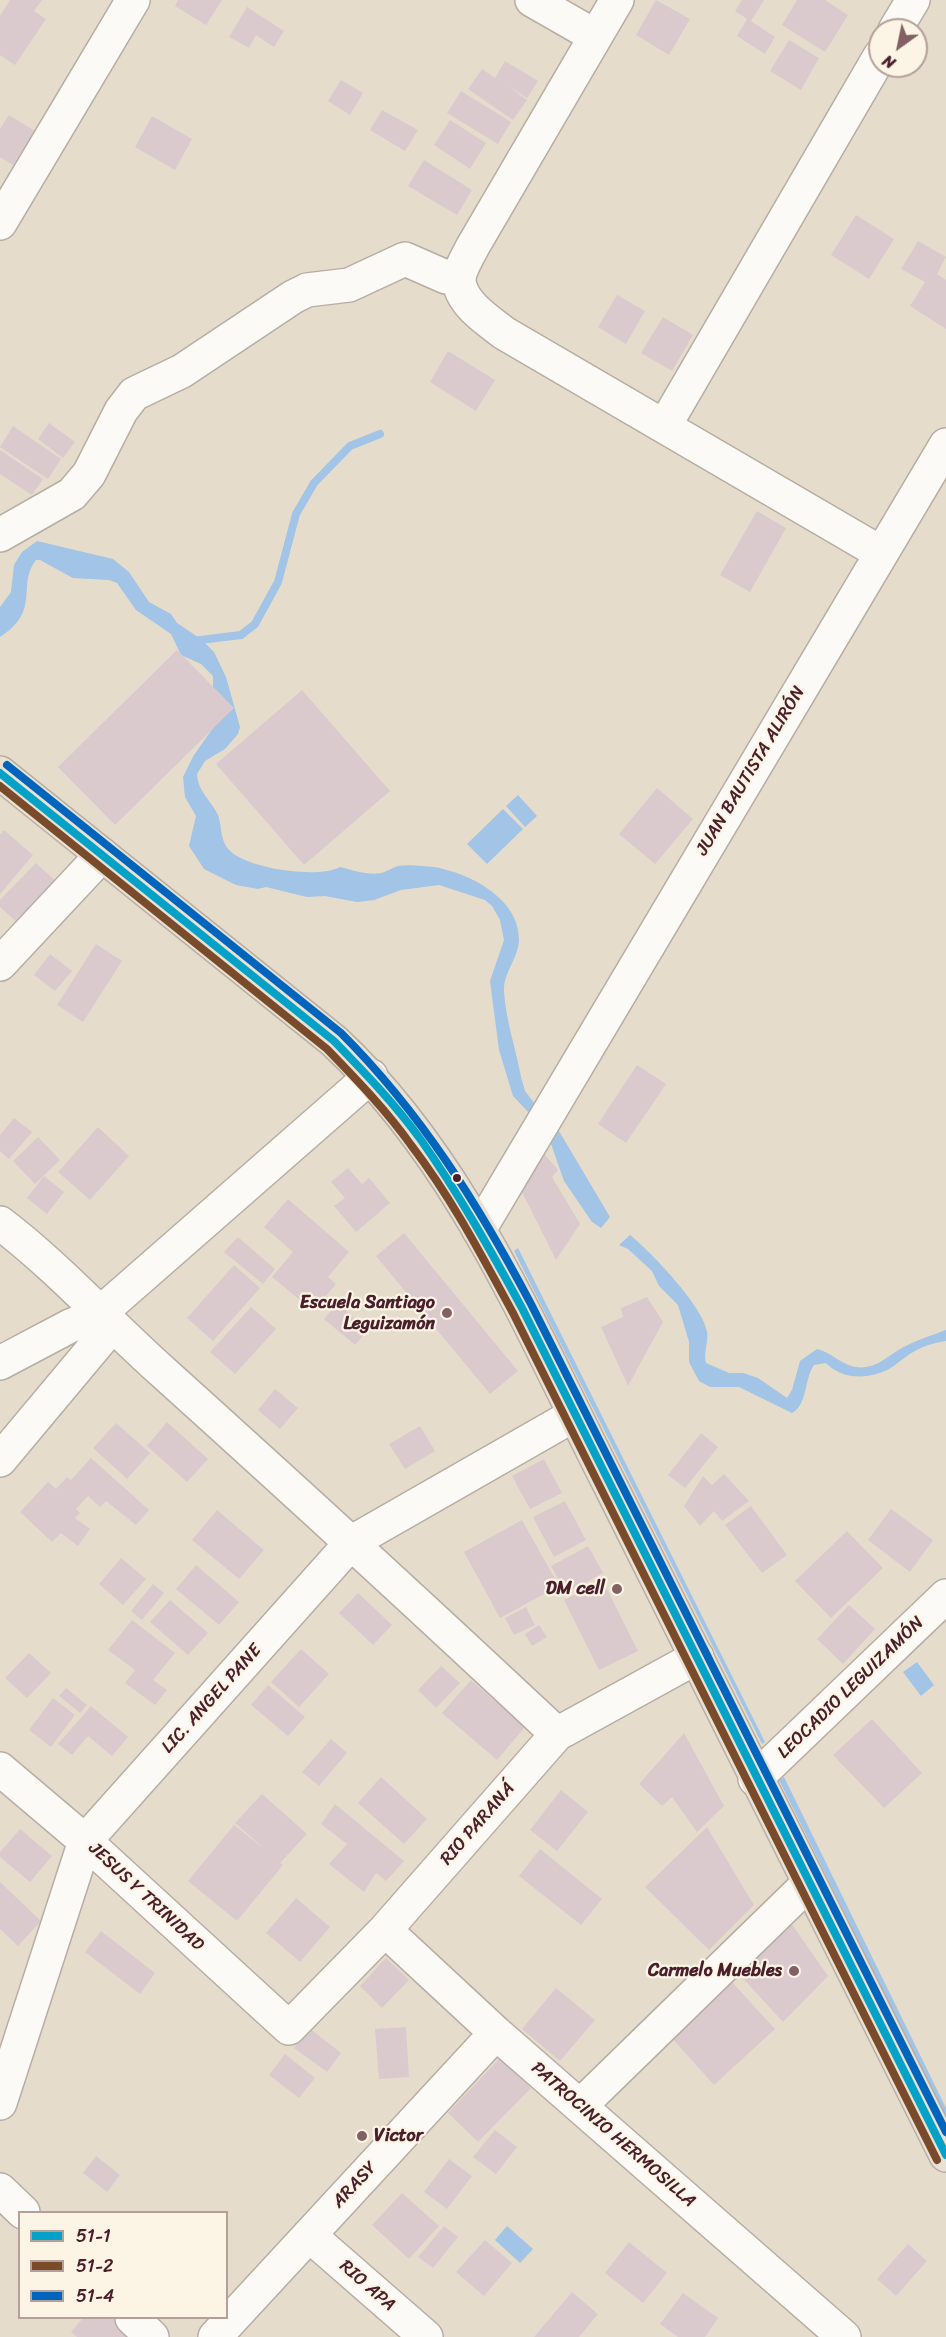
<!DOCTYPE html>
<meta charset="utf-8">
<style>
body{margin:0}
#map{position:relative;width:946px;height:2337px;overflow:hidden;background:#e6dccb;font-family:Sriracha,sans-serif}
canvas{display:block}
.legend{position:absolute;left:18px;top:2211px;width:210px;height:108px;box-sizing:border-box;background:#fcf5e5;border:2px solid #b59f9b;margin:0;padding:8px 10px;list-style:none;font-size:18px;color:#4a1f2b}
.legend li{display:flex;align-items:center;gap:12px;height:30px}
.legend b{width:30px;border:2px solid #b59f9b}
.north{position:absolute;left:868px;top:18px;width:60px;height:60px;box-sizing:border-box;background:#fcf5e5;border:2px solid #b59f9b;border-radius:50%;rotate:213deg;font-size:16px;font-weight:700;line-height:24px;text-align:center;color:#4a1f2b}
.north::after{content:'';display:block;margin:auto;width:21px;height:27px;background:#816163;clip-path:polygon(50% 0,100% 100%,50% 72%,0 100%)}
</style>
<div id="map">
<canvas width="946" height="2337"></canvas>
<ul class="legend">
<li><b style="height:8px;background:#04a2c6"></b>51-1</li>
<li><b style="height:8px;background:#7a4b2a"></b>51-2</li>
<li><b style="height:8px;background:#0065bd"></b>51-4</li>
</ul>
<div class="north">N</div>
</div>
<script>
const c = document.querySelector('canvas').getContext('2d');
c.lineJoin = 'round';
function fillPath(path, color) { c.fillStyle = color; c.fill(path, 'evenodd'); }
function stroke(path, color, width, dash) { c.strokeStyle = color; c.lineWidth = width; c.lineCap = dash ? 'butt' : 'round'; c.setLineDash(dash || []); c.stroke(path); }
function drawText(font, color, halo, rows, align = 'center') {
  c.font = font + ' Sriracha,sans-serif'; c.lineWidth = 4.5; c.setLineDash([]); c.textBaseline = 'middle'; c.strokeStyle = halo; c.fillStyle = color; for (const [text, x, y, turn = 0] of rows) {
    c.save(); c.translate(x, y); c.rotate((+turn || 0) * Math.PI / 180); c.textAlign = isNaN(turn) ? turn : align; if (halo) c.strokeText(text, 0, 0); c.fillText(text, 0, 0); c.restore();
  }
}
fillPath(new Path2D(`
 M37 541 113 559 129 572 149 602 171 614 177 623 201 639 214 652 226 677 240 727 238 734 225 749 205 761 197 774C198 792 211 800 218 815 222 826 220 841 229 850 247 869 319 879 340 867 352 870 369 876 381 873 386 872 392 868 398 866 409 864 422 866 434 867 469 873 519 898 519 939 519 958 503 972 504 992 506 1021 516 1049 521 1077L525 1091 538 1108 532 1116 513 1096 499 1050 490 981 504 940 500 920 492 906 485 900 439 885 401 890 374 900 357 902 325 896 307 897 266 887 258 889 236 885 204 869 189 846 196 816 185 797 183 777 194 755 213 728V676L201 664 181 655 171 634 136 610 117 583 109 580 73 578 40 560H36C16 586 42 610 0 637V607L11 592 14 565 22 552Z
 M518 795 537 816 525 827 506 806Z
 M503 809 523 829 487 864 467 844Z
 M556 1126 610 1217 601 1228 592 1222 564 1181 549 1138Z
 M630 1235C650 1251 704 1307 707 1332 709 1342 703 1352 706 1363L729 1373H743L758 1378 787 1398 792 1390 800 1361 817 1349C831 1352 840 1364 855 1367 878 1370 887 1355 906 1346 919 1339 933 1335 946 1330V1341C935 1343 925 1345 915 1351 905 1356 897 1365 887 1370 867 1380 841 1379 826 1363L814 1365C804 1379 808 1404 792 1413L739 1387H710L699 1381 689 1362V1342L678 1305 659 1286 652 1271 628 1249 619 1245Z
 M518 1248 765 1742 762 1744 514 1251Z
 M917 1662 934 1685 921 1696 903 1672Z
 M784 1777 946 2108V2118L779 1780Z
 M507 2226 533 2249 520 2263 495 2240Z`), '#a1c4e7');
stroke(new Path2D(`
 M192 641 241 635 255 624 278 582 296 514 314 483 350 446 380 434`), '#a1c4e7', 8);
fillPath(new Path2D(`
 M10 0H42L34 11 46 19 15 65 0 55V16Z
 M178 0H222L206 25 175 6Z
 M656 0 690 19 669 55 636 35Z
 M742 0H764L751 21 775 37 765 54 737 36 747 19 735 11Z
 M797 0H825L848 15 825 52 782 25Z
 M247 7 284 31 274 47 256 35 249 48 229 37Z
 M789 40 819 58 801 90 770 71Z
 M505 61 538 81 527 98 507 85 527 100 513 120 468 89 482 69 495 78Z
 M341 80 363 93 350 115 328 101Z
 M461 91 511 122 498 144 447 113Z
 M382 110 418 130 405 151 370 130Z
 M9 115 35 131 13 165 0 157V129Z
 M152 116 192 139 175 170 135 147Z
 M450 120 486 143 470 169 434 145Z
 M424 160 472 190 457 215 408 186Z
 M856 215 894 239 869 279 831 255Z
 M918 241 946 257 937 274 946 280V329L910 306 925 282 901 269Z
 M617 295 645 311 626 344 598 327Z
 M663 317 693 335 672 371 641 353Z
 M448 351 495 380 476 411 430 382Z
 M49 423 75 442 63 458 38 439Z
 M13 426 61 459 48 479 0 447Z
 M0 450 43 479 32 495 0 474Z
 M757 511 786 528 750 592 720 575Z
 M177 650 234 708 115 825 58 767Z
 M302 690 390 791 304 865 216 764Z
 M657 788 693 819 655 864 619 834Z
 M4 830 33 855 0 894V835Z
 M36 863 60 885 21 926 0 907V900Z
 M96 944 122 961 83 1022 57 1005Z
 M50 954 72 971 55 991 34 975Z
 M637 1065 666 1084 626 1143 598 1124Z
 M14 1118 32 1132 9 1159 0 1151V1135Z
 M98 1127 129 1156 90 1200 58 1172Z
 M38 1137 60 1160 35 1184 13 1161Z
 M540 1149 558 1170 552 1177 580 1224 556 1260 522 1192Z
 M348 1168 362 1184 369 1178 390 1203 356 1232 334 1206 345 1198 331 1182Z
 M44 1176 64 1192 47 1214 27 1198Z
 M288 1199 349 1252 328 1277 336 1284 313 1311 272 1277 293 1252 264 1227Z
 M404 1233 518 1371 490 1394 376 1256Z
 M238 1237 275 1269 263 1284 224 1252Z
 M234 1265 260 1288 213 1341 187 1318Z
 M647 1297 663 1322 628 1386 601 1327 623 1317 621 1308Z
 M337 1303 368 1330 355 1345 324 1319Z
 M251 1307 276 1329 235 1374 210 1352Z
 M275 1389 298 1408 280 1429 258 1410Z
 M167 1422 208 1459 187 1482 147 1446Z
 M116 1423 150 1453 127 1479 93 1448Z
 M420 1426 435 1451 405 1469 389 1444Z
 M701 1433 718 1447 685 1488 668 1475Z
 M91 1458 149 1510 136 1525 106 1501 100 1507 88 1496 76 1509 80 1513 75 1518 90 1529 78 1546 61 1533 52 1542 20 1512 48 1482 56 1489 67 1477 71 1480Z
 M544 1459 562 1493 530 1509 512 1476Z
 M724 1474 749 1501 722 1521 714 1511 700 1526 684 1506 703 1476 712 1485Z
 M565 1501 586 1540 554 1557 533 1517Z
 M751 1506 787 1555 762 1573 725 1525Z
 M891 1509 933 1540 910 1572 868 1540Z
 M217 1510 264 1550 239 1579 192 1540Z
 M522 1520 559 1586 500 1618 464 1552Z
 M847 1531 883 1568 831 1618 795 1581Z
 M588 1546 603 1573 566 1593 551 1566Z
 M121 1558 146 1579 123 1605 99 1584Z
 M196 1565 239 1602 219 1625 176 1589Z
 M603 1581 638 1651 599 1670 564 1600Z
 M153 1584 164 1593 142 1620 131 1611Z
 M358 1593 392 1625 373 1645 339 1613Z
 M170 1600 208 1633 188 1655 150 1622Z
 M849 1605 875 1629 843 1664 817 1639Z
 M526 1607 535 1625 514 1635 505 1618Z
 M132 1620 175 1653 153 1680 167 1690 155 1705 125 1683 135 1670 108 1650Z
 M539 1625 547 1637 532 1646 525 1634Z
 M301 1649 329 1674 299 1707 271 1682Z
 M29 1653 51 1673 27 1698 5 1678Z
 M441 1666 460 1683 436 1708 418 1690Z
 M471 1680 525 1727 497 1760 442 1713Z
 M268 1685 305 1717 288 1736 251 1705Z
 M66 1688 87 1705 80 1713 59 1696Z
 M53 1698 75 1715 51 1747 29 1730Z
 M91 1706 128 1737 112 1756 88 1736 72 1755 58 1744Z
 M872 1719 922 1773 884 1808 833 1755Z
 M684 1733 724 1806 697 1832 672 1797 662 1806 639 1784Z
 M331 1739 347 1753 319 1786 302 1772Z
 M381 1777 427 1819 404 1844 358 1803Z
 M561 1790 588 1812 557 1851 530 1830Z
 M262 1794 307 1834 280 1863 283 1865 237 1921 188 1881 234 1825 266 1850 235 1823Z
 M335 1804 404 1861 386 1881 376 1873 364 1892 329 1864 347 1844 321 1824Z
 M707 1827 754 1905 709 1950 645 1887Z
 M20 1829 52 1856 30 1882 0 1857V1852Z
 M540 1849 602 1899 581 1925 519 1876Z
 M0 1882 41 1921 18 1946 0 1929Z
 M296 1898 330 1927 300 1962 266 1933Z
 M791 1923 828 1976 783 2022 737 1972Z
 M101 1931 155 1973 140 1994 85 1952Z
 M386 1958 409 1980 382 2008 360 1986Z
 M731 1981 775 2029 714 2085 670 2036Z
 M556 1988 595 2020 560 2061 522 2029Z
 M406 2027 409 2077 379 2079 375 2029Z
 M309 2028 341 2053 327 2072 294 2048Z
 M285 2054 315 2078 299 2098 269 2075Z
 M500 2058 531 2088 478 2142 448 2113Z
 M495 2130 517 2147 496 2174 473 2157Z
 M96 2156 120 2175 107 2192 83 2173Z
 M449 2159 472 2176 447 2209 424 2192Z
 M402 2193 439 2226 409 2259 372 2225Z
 M444 2226 458 2237 433 2268 418 2257Z
 M485 2240 512 2263 484 2296 456 2272Z
 M629 2242 667 2273 643 2303 605 2273Z
 M908 2244 927 2261 896 2296 877 2279Z
 M572 2292 598 2314 579 2337H534Z
 M683 2293 718 2318 705 2337H678L660 2324Z
 M83 2318H113L136 2337H77L71 2332Z`), '#dacace');
const minor = new Path2D(`
 M532 0 595 36
 M617 0 473 246C468 256 456 274 460 286 465 306 489 321 504 333L881 553
 M895 30 913 0
 M0 223 133 0
 M665 425 880 56
 M0 535 72 494 89 474 121 411 134 394 182 371 293 297 307 290 349 285 405 259 446 277 460 273
 M0 964 102 855
 M0 1223C58 1267 109 1324 164 1373 296 1492 427 1612 557 1734
 M479 1230 946 445
 M0 1363 70 1326 99 1314 371 1076
 M0 1460 112 1326
 M0 1769 85 1841 289 2028 385 1930 557 1734 697 1657
 M755 1779 946 1596
 M385 1930 496 2033 844 2337
 M0 2103 85 1841 352 1542 574 1415
 M580 2106 808 1884
 M0 2190 23 2212
 M309 2235 426 2337
 M132 2318 152 2337
 M215 2337 496 2033`);
const major = new Path2D(`
 M0 773 334 1041C463 1161 531 1331 610 1485 723 1708 833 1932 946 2155`);
stroke(minor, '#b7ada3', 36);
stroke(major, '#b7ada3', 36);
stroke(minor, '#fbfaf7', 33);
stroke(major, '#e9e1d4', 33);
stroke(new Path2D(`
 M0 773 334 1041C365 1073 395 1104 421 1140 459 1194 491 1251 522 1308L946 2155`), '#04a2c6', 8);
stroke(new Path2D(`
 M0 786 327 1049C357 1080 386 1110 411 1145 451 1197 482 1256 513 1313L937 2160`), '#7a4b2a', 8);
stroke(new Path2D(`
 M7 765 341 1033C421 1113 478 1204 531 1304L946 2132`), '#0065bd', 8);
for (const [x, y, r, color] of [
 [457,1178,5,"#4a1f2b"],
 [447,1313,6,"#816163"],
 [617,1589,6,"#816163"],
 [794,1971,6,"#816163"],
 [362,2136,6,"#816163"]
]) { const dot = new Path2D(); dot.arc(x, y, r, 0, 2 * Math.PI); c.fillStyle = color; c.fill(dot); stroke(dot, '#fcf5e5', 2); }
drawText('18px', '#4a1f2b', '#fcf5e5', [
 ["JUAN BAUTISTA ALIRÓN",751,771,-59],
 ["LEOCADIO LEGUIZAMÓN",851,1688,-44],
 ["LIC. ANGEL PANE",212,1699,-48],
 ["RIO PARANÁ",478,1824,-49],
 ["JESUS Y TRINIDAD",146,1897,43],
 ["PATROCINIO HERMOSILLA",613,2135,41],
 ["ARASY",355,2185,-47],
 ["RIO APA",367,2286,41]
]);
drawText('bold 18px', '#4a1f2b', '#fcf5e5', [
 ["Escuela Santiago",435,1303],
 ["Leguizamón",435,1324],
 ["DM cell",605,1589],
 ["Carmelo Muebles",782,1971],
 ["Victor",374,2136,"left"]
], 'right');
</script>
